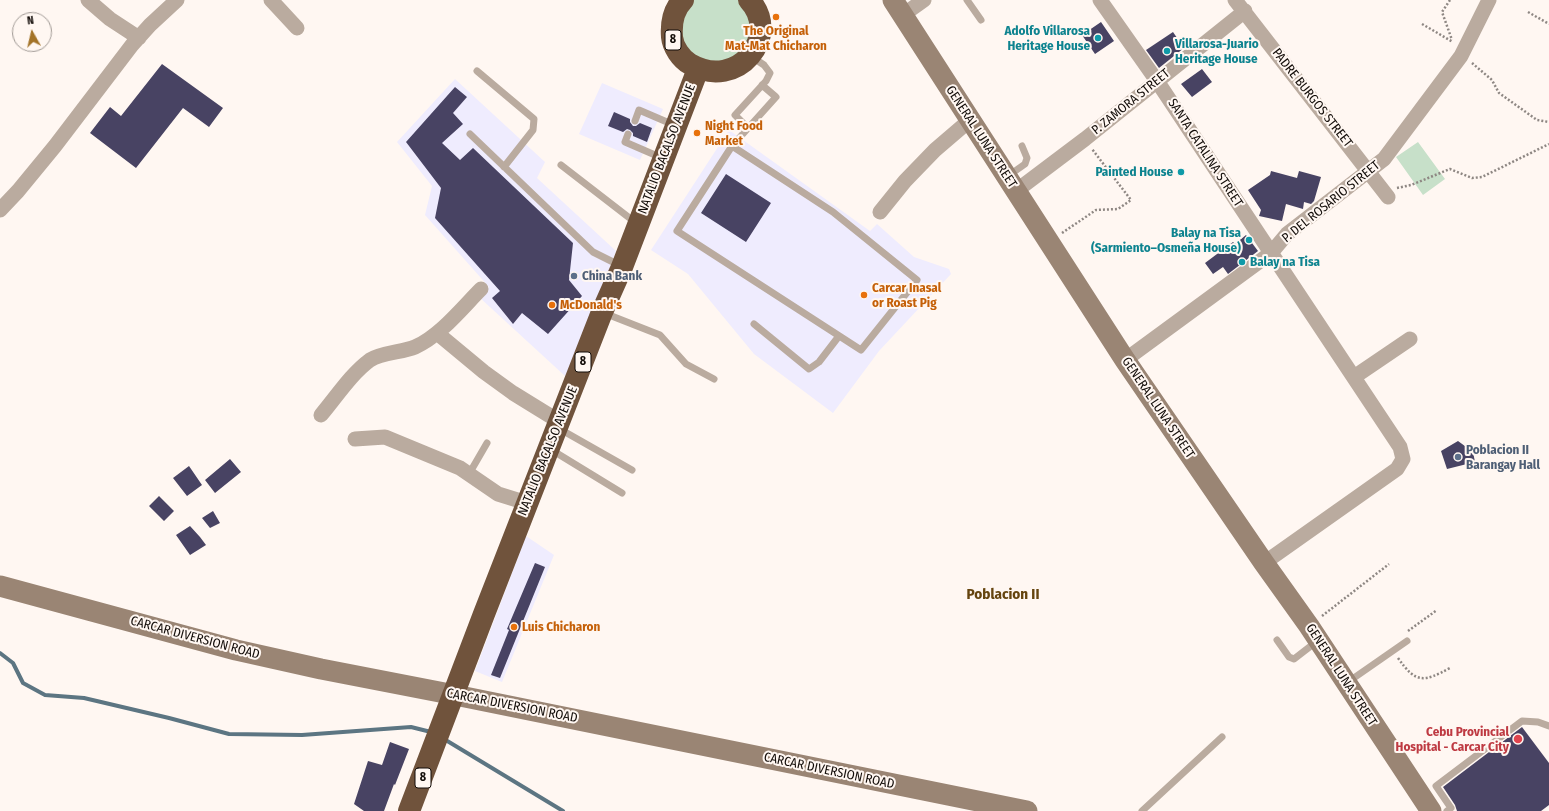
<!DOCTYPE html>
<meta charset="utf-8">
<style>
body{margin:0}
#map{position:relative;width:1549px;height:811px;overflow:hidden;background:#fff7f2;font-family:"Fira Sans Condensed",sans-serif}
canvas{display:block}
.north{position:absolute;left:12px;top:12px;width:40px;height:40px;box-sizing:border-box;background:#fff7f2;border:1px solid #a09994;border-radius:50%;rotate:352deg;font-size:11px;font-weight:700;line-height:16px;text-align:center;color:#120c08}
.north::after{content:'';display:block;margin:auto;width:14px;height:18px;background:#a37328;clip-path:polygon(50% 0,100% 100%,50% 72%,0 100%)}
</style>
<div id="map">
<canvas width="1549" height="811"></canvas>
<div class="north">N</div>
</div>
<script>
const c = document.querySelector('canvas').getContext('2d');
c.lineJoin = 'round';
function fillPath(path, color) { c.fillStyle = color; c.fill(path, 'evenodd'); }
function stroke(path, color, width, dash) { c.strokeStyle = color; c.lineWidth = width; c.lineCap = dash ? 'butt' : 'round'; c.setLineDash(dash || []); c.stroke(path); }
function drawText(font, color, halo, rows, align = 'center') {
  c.font = font + ' "Fira Sans Condensed",sans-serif'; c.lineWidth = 4; c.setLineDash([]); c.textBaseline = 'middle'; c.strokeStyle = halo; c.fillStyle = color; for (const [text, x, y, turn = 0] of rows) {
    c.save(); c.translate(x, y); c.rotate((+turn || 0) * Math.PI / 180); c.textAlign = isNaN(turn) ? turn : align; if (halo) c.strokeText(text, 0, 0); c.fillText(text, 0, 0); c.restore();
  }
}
fillPath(new Path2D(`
 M455 79 545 162 537 178 616 251 576 360 565 376 479 297 489 287 425 215 432 186 397 142Z
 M602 83 663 109 640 160 579 134Z
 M729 130 870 231 877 224 914 257 949 269 951 274 879 351 833 413 754 354 688 274 651 250Z
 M526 536 554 555 502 682 475 671Z`), '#efecfe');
fillPath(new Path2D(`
 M689 0H742L755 35 730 65 690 59 676 27Z
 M1418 142 1445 179 1423 195 1396 157Z`), '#c7e0c9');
stroke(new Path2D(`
 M0 653 13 663 23 683 45 695 84 698 169 718 229 734 302 735 411 727 431 732
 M444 739 563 811`), '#5c7582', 4);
fillPath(new Path2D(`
 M1101 22 1114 41 1095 54 1082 35Z
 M1173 32 1184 48 1159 68 1146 50Z
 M162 64 223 108 209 127 183 108 136 168 90 133 110 107 121 116Z
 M1202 69 1212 82 1192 97 1181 84Z
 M455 87 467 97 453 113 463 124 442 143 460 160 473 148 573 243 569 280 582 296 548 334 522 313 513 324 492 298 500 291 435 218 441 188 406 142Z
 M614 112 630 119V122L633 126H636L640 123 652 128 647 142 633 136V133L630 130 627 129 623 132 608 126Z
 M1271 171 1297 178 1299 171 1321 177 1314 201 1311 204 1304 202 1303 209 1286 204 1282 221 1259 216 1261 210 1248 190 1270 175Z
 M726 174 771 203 746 242 701 213Z
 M1246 235 1258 251 1228 274 1223 267 1213 274 1205 263 1233 242 1235 244Z
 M1458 441 1473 452 1475 462 1447 469 1441 451Z
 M230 459 241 472 215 493 205 480Z
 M189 466 202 485 187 496 173 478Z
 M159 496 174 511 164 521 149 506Z
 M213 511 220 523 210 528 202 518Z
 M190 526 200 537 206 545 190 555 176 535Z
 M535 563 545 567 500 678 491 675 509 630 507 629Z
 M1522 727 1549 763V805L1541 811H1457L1455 805 1443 787Z
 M390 742 409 749 395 785 394 784 384 811H364L354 804 368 761 382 765Z`), '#484363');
stroke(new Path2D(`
 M1450 0 1442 12 1452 40
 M1528 12 1549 24
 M1422 24 1453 42
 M1472 63 1492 80 1499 93 1537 120 1549 122
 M1397 188 1411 185 1450 169 1472 178 1482 177 1549 144
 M1062 233 1096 210 1118 209 1131 200 1092 149
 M1322 616 1389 564
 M1408 631 1437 610
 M1398 658C1416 684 1424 682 1450 668`), '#8e8783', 2.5, [2, 2]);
stroke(new Path2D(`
 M967 0 981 20
 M477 71 534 119 533 130 504 167
 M635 121 639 110 674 125
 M748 128 735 115 766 81 770 73 764 65 752 57
 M470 134 593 252 621 266
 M628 134 625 142 662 158
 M732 146 833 212 917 280 861 350 677 231 732 146 776 97 762 85
 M561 165 636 223
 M1008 176 1025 164 1027 158 1022 146
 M604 313 660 335 686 364 714 379
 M754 324 809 369 819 362 839 336
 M558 428 632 470
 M550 449 622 493
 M469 474 487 443
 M1277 640 1289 657 1294 659 1316 642
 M1348 682 1407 641
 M1142 811 1222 737
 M1447 811 1451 808 1436 786 1522 721 1538 722 1549 726`), '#baab9f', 7);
stroke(new Path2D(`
 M88 0 110 19 139 38
 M271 0 297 28
 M1100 0 1157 81 1400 447 1403 459 1397 469 1264 563
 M1235 0 1388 197
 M903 15 924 0
 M1016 191 1085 139 1245 11
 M0 210 18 191 55 146 132 45 150 25 177 0
 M880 212 905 181 935 150 970 120
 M437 333 484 372 513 393 560 422
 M1125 360 1271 253 1287 234 1384 159 1461 56 1489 0
 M1354 377 1410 339
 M321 415C337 396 351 374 370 360 380 353 403 352 415 347 440 336 462 308 481 289
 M355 439 385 437 460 468 498 494 527 503`), '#baab9f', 15);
stroke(new Path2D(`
 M893 0 1125 360 1264 563 1309 626 1431 811
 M0 586 236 650 321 669 455 695 1027 811`), '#9a8574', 21);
stroke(new Path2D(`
 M683 0C673 10 671 24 672 37 673 47 681 59 690 64 738 92 782 35 749 0
 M409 811 484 614 602 312 622 267 698 69`), '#70533c', 22);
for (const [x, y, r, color] of [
 [776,17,4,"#e8710a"],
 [1098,38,4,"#0f9aa8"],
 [1167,51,4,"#0f9aa8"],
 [697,133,4,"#e8710a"],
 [1181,172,4,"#0f9aa8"],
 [1249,240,4,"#0f9aa8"],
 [1242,262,4,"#0f9aa8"],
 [574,276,4,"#5c6f8a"],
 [864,295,4,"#e8710a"],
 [552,305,4,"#e8710a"],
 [1458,457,4,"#5c6f8a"],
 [514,627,4,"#e8710a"],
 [1518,739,5,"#e0444e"]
]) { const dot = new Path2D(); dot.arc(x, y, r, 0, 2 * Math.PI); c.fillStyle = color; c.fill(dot); stroke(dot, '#fff7f2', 1.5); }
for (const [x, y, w] of [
 [673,40,16],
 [583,362,16],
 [423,778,16]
]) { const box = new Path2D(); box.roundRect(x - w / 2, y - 10, w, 20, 3); c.fillStyle = '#fff7f2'; c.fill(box); stroke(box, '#120c08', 1); }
drawText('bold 12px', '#120c08', null, [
 ["8",673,40],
 ["8",583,362],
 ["8",423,778]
]);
drawText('bold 13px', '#c56008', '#fff7f2', [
 ["The Original",776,31,"center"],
 ["Mat-Mat Chicharon",776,46,"center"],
 ["Night Food",705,126],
 ["Market",705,141],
 ["Carcar Inasal",872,288],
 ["or Roast Pig",872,303],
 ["McDonald's",560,305],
 ["Luis Chicharon",522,627]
], 'left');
drawText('bold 13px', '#0d838f', '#fff7f2', [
 ["Adolfo Villarosa",1090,31],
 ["Heritage House",1090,46],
 ["Villarosa-Juario",1175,44,"left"],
 ["Heritage House",1175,59,"left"],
 ["Painted House",1173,172],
 ["Balay na Tisa",1241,233],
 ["(Sarmiento–Osmeña House)",1241,248],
 ["Balay na Tisa",1250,262,"left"]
], 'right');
drawText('13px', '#120c08', '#fff7f2', [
 ["PADRE BURGOS STREET",1312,98,52],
 ["P. ZAMORA STREET",1131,102,-39],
 ["GENERAL LUNA STREET",981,137,57],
 ["NATALIO BACALSO AVENUE",667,149,-69],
 ["SANTA CATALINA STREET",1205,153,57],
 ["P. DEL ROSARIO STREET",1331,202,-39],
 ["GENERAL LUNA STREET",1158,408,56],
 ["NATALIO BACALSO AVENUE",548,451,-68],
 ["CARCAR DIVERSION ROAD",195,638,15],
 ["GENERAL LUNA STREET",1341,675,57],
 ["CARCAR DIVERSION ROAD",512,706,11],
 ["CARCAR DIVERSION ROAD",829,771,12]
]);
drawText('bold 13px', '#4e5e75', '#fff7f2', [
 ["China Bank",582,276],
 ["Poblacion II",1466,450],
 ["Barangay Hall",1466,465]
], 'left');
drawText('bold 13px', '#be3a42', '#fff7f2', [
 ["Cebu Provincial",1509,732],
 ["Hospital - Carcar City",1509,747]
], 'right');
drawText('bold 15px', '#65440e', '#fff7f2', [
 ["Poblacion II",1003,595]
]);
</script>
